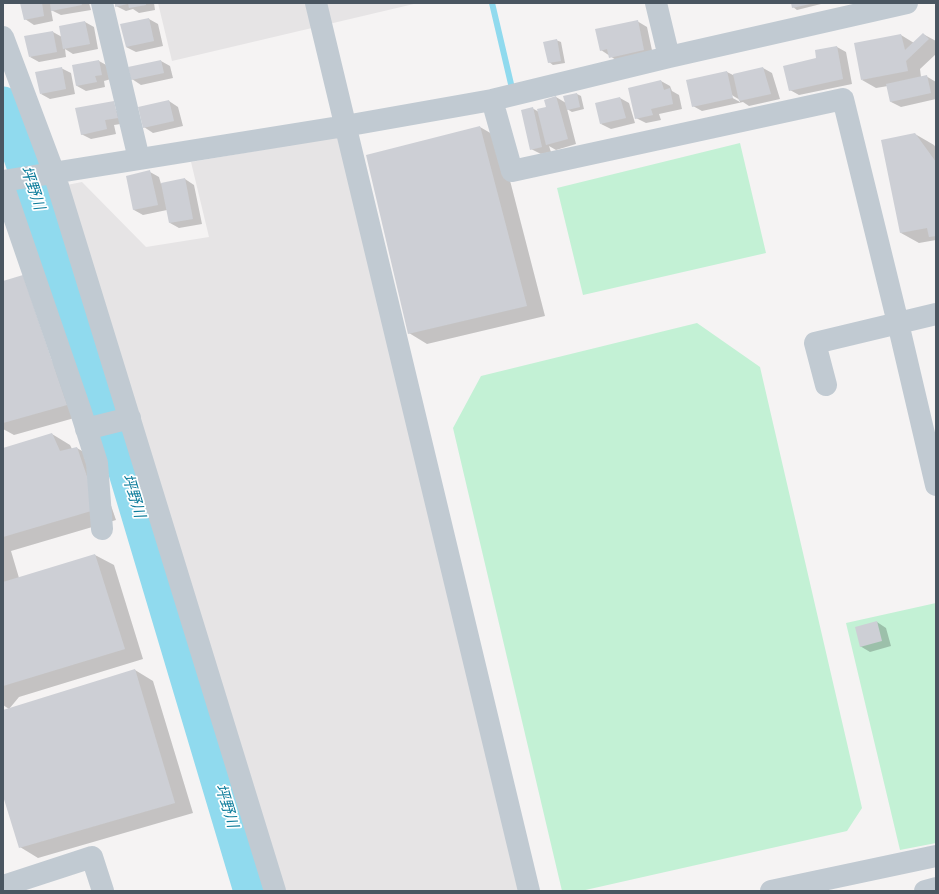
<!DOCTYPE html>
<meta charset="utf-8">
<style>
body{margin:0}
#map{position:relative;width:939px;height:894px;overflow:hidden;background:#f5f3f3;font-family:"Space Grotesk",sans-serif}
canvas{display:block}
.frame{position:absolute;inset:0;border:4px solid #4a5661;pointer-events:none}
</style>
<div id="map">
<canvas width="939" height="894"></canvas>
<div class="frame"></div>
</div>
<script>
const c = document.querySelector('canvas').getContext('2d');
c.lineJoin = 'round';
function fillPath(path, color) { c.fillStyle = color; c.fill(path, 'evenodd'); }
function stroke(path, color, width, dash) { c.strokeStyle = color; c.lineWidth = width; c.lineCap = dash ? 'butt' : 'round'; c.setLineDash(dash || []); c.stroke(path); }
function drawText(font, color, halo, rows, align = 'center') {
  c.font = font + ' "Space Grotesk","Noto Sans JP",sans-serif'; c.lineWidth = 3.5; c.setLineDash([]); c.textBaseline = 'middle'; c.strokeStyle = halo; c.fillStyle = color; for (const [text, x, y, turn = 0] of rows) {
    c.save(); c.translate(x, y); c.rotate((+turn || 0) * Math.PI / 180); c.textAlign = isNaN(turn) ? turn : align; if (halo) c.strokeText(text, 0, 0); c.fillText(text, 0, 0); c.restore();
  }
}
fillPath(new Path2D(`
 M158 3H418L172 61Z
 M343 136 519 891H281L62 186 82 182 146 247 209 237 191 162Z`), '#e6e4e5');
fillPath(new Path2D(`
 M740 143 766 253 583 295 557 188Z
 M697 323 760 367 862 808 847 831 581 891H562L453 428 481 376Z
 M936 603V843L900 850 846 623Z`), '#c3f1d5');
fillPath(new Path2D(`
 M21 3H89L91 10 61 15 51 10 53 21 34 25 25 19Z
 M116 3H154L155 10 139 13 133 9 126 11 116 6Z
 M792 3H821V4L797 10 793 7Z
 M149 19 158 24 163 46 136 52 126 47Z
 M637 21 647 27 653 55 619 62 601 50Z
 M85 22 94 27 98 49 73 54 65 49 66 57 39 62 30 57 53 32 62 37Z
 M923 34 936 41V54L920 69 921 77 926 76 936 82V99L901 107 891 102 888 86 876 88 862 80 901 35 914 43Z
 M556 40 561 42 565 63 553 65 549 62Z
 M837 47 846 52 852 84 799 95 790 90 817 59Z
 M99 61 108 66 111 79 104 81 105 87 86 91 77 86 73 66Z
 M161 61 170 66 173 78 141 85 132 79Z
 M61 68 71 73 75 94 50 99 41 94Z
 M763 68 772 73 780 99 749 106 743 102 702 111 693 106 688 81 727 72 733 75ZM730 94 740 100V102L729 96Z
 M661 81 670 86 672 91 679 95 682 109 659 114 661 120 646 123 636 118Z
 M577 94 581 96 584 109 572 112 567 109 576 144 556 150 549 146 551 152 541 154 531 149 532 108 539 112 547 107 556 97 566 103Z
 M620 98 629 103 635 123 611 129 601 124Z
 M169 101 178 107 183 126 153 133 144 127Z
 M123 107 127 123 114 125 116 134 91 139 81 134Z
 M480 127 499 138 545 316 427 344 409 333Z
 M915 134 934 145 936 148V240L919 243 901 233Z
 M150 172 159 177 161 184 185 179 194 185 202 224 179 228 170 223 167 210 143 215 134 210 127 177Z
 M3 282 85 415 14 435 3 429Z
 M52 434 70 445 72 449 77 448 95 459 116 520 11 551 19 578 95 555 114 565 143 659 19 697 9 709 3 705V449Z
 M877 622 886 628 891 646 870 652 860 646Z
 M135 670 153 681 193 813 38 858 20 847 3 793V711Z`), '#0003');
stroke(new Path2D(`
 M492 3 511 84`), '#90daee', 6);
stroke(new Path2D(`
 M3 104 108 412 251 891`), '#90daee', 35);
fillPath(new Path2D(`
 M20 3H42L44 16 24 20Z
 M50 3H81L82 5 51 11Z
 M115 3H127V4L115 7Z
 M128 3H146V5L129 8Z
 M791 3H810V4L792 8Z
 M149 18 154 41 126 47 120 24Z
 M638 20 644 50 609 58 607 49 600 51 595 29Z
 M85 21 90 44 63 49 59 26Z
 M53 31 57 52 29 57 24 36Z
 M923 33 929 39 906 61 908 71 861 80 854 43 901 34 905 50Z
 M557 39 561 61 548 63 543 42Z
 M837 46 843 79 789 91 783 66 816 58 815 50Z
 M99 60 102 75 95 76 97 82 76 86 72 65Z
 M161 60 164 73 131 80 128 67Z
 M62 67 66 89 40 94 35 72Z
 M763 67 771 94 739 101 733 74Z
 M727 71 733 98 692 107 686 80Z
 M927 75 931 93 890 102 886 84Z
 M661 80 664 90 670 88 673 104 651 109 653 115 635 119 628 88Z
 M577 93 580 107 567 110 563 96Z
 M556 96 568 139 546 145 537 109 546 107 544 100Z
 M620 97 626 118 600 124 595 103Z
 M169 100 174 121 143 128 138 107Z
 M114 101 118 118 105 120 107 129 81 135 75 108Z
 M533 107 542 147 530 150 521 110Z
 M480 126 527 306 408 334 366 155Z
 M915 133 936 162V236L929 237 927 228 900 233 881 140Z
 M150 170 158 205 133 210 126 176Z
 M185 178 193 219 169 223 161 183Z
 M23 275 67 405 3 423V281Z
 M52 433 60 451 77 447 98 509 3 537V448Z
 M95 554 125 649 3 686V582Z
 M877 621 882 641 860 647 855 627Z
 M135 669 175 803 19 848 3 796V710Z`), '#cdcfd5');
stroke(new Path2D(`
 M102 3 139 159
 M316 3 529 891
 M656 3 669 57
 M3 37 54 173 275 891
 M492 100 512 171 843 99 898 323 936 485
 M3 181 345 126 492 100 669 57 907 3
 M3 185 81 412 97 463 102 529
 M826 385 815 343 936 314
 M86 429 130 418
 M3 886 92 857 103 891
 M771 891 936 856
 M925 891 936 888`), '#c1cad2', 22);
drawText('italic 15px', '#0c7c9b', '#fff', [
 ["坪野川",32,188,71],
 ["坪野川",133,496,73],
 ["坪野川",226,806,73]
]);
</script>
